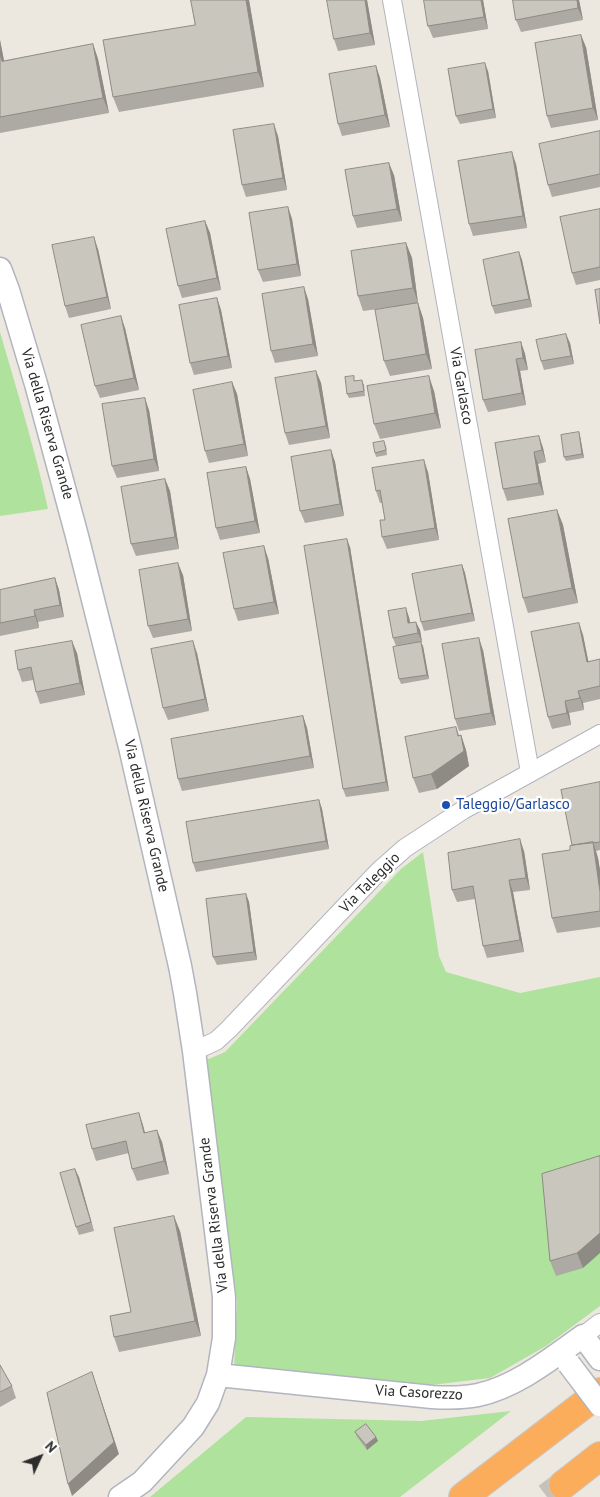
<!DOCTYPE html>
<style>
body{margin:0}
#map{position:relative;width:600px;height:1497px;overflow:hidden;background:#ede8df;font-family:"PT Sans",sans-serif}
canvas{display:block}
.north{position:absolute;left:15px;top:1432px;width:50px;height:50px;-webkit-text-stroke:4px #fff;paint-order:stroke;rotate:47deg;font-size:14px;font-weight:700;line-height:20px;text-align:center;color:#2c2c2c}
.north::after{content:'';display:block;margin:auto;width:18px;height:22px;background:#2c2c2c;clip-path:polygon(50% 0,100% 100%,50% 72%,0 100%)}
</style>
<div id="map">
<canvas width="600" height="1497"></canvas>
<div class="north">N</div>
</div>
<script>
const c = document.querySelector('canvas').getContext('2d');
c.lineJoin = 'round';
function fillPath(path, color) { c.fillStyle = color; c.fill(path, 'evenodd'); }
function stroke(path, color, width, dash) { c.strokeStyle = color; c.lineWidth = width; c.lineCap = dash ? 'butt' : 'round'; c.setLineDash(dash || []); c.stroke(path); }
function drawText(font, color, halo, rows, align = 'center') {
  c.font = font + ' "PT Sans",sans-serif'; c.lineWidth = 5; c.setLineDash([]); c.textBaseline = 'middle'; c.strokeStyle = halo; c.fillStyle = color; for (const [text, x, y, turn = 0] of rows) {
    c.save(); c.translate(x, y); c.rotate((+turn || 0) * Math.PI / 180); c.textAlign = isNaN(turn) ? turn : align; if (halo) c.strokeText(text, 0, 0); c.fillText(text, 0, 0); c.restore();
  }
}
fillPath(new Path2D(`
 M0 332C17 391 35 449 48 509L0 516Z
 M423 852 439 956 446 972 520 993 600 977V1306L546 1346 490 1378 431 1385 234 1370 237 1302 204 1061 225 1052 401 869Z
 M511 1411 400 1497H150L246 1417 421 1421Z`), '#afe29d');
stroke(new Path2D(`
 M547 1497 563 1485`), '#c6c2bb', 28, [28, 14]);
const minor = new Path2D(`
 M392 0 530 772
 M194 1051 216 1041 229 1029 379 871 405 848 463 810 600 734
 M583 1336 600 1323`);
const tertiary = new Path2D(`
 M0 269 8 290 36 384 77 536 130 747 180 966 185 993 194 1051 224 1297V1338L218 1375 208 1403 193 1427 142 1482 120 1497
 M218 1375 432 1397C447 1398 463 1398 478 1395 516 1387 552 1358 583 1336L600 1359`);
const motorway = new Path2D(`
 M563 1485 600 1456
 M463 1497 600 1392`);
stroke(minor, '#b2b4bf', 20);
stroke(tertiary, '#b2b4bf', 25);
stroke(motorway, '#c8c8c8', 30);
stroke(minor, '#fff', 18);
stroke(tertiary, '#fff', 22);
stroke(motorway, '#fbad5c', 28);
const tertiaryBridge = new Path2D(`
 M569 1364 600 1405`);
stroke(tertiaryBridge, '#b2b4bf', 25, []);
stroke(tertiaryBridge, '#fff', 22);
fillPath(new Path2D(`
 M191 0H249L264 87 119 112 113 97 195 25Z
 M367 0 375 45 338 51 334 39Z
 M483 0 488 29 433 38 428 26Z
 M513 0H579L583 20 521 32 516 20Z
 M0 40 4 61 93 44 98 59 109 113 0 133Z
 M586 47 598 120 551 128 547 116Z
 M376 66 380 78 390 127 342 136 338 124Z
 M488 71 496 118 460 124 456 116Z
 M600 131V187L552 197 548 185Z
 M278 136 287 190 246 197 242 185Z
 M516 164 527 228 473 236 469 224Z
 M394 175 402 221 357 228 353 216Z
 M288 207 292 219 301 276 263 282 258 270Z
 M600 209V280L576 285 572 273Z
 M205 221 210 233 221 290 182 298 178 286Z
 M406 243 412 258 418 303 423 318 432 369 390 376 384 361 393 307 363 311 358 296Z
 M98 249 111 309 69 318 65 306Z
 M519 252 522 260 532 307 495 314 492 306Z
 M217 298 221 310 232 368 194 375 190 363Z
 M308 299 318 356 275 363 271 351Z
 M125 328 139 390 100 398 95 386Z
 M521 342 525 354 528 370 520 371 526 405 488 412 483 400Z
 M570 343 574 364 544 370 541 361Z
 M316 371 321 383 330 438 289 445 285 433Z
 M355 381 364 384 365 396 349 398 347 394Z
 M232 382 237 394 248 456 209 463 205 451Z
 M434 391 441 428 380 439 374 424Z
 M149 410 159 471 117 478 112 466Z
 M579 432 580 436 584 458 566 461 564 457Z
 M539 436 543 448 546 462 538 464 544 495 507 501 503 489Z
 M386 445 387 455 376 457 375 453Z
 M331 450 335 462 344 516 305 523 300 511Z
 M246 467 250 479 260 533 220 540 216 528Z
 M428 472 439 540 387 549 382 537 385 520 382 503H380L376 491Z
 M165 479 170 491 179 549 136 556 131 544Z
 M557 510 563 525 578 603 528 613 523 598Z
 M350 547 389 791 346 797 343 789Z
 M268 558 279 614 238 621 234 609Z
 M462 565 465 573 475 621 424 631 421 622Z
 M183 575 192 631 153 638 148 626Z
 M55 578 59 590 64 617 38 622 39 628 0 636V590Z
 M409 617 410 623 420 630 422 642 396 646 393 638Z
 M579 623 583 635 588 662 600 659V699L583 703 584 710 569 713 571 725 552 729 548 717Z
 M423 646 429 679 401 684 399 679Z
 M483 650 496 725 459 731 455 719Z
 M77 653 85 695 40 704 36 692 33 680 22 682 18 670Z
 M197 653 209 711 168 720 163 708Z
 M303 716 307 728 314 768 182 791 178 779Z
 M456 727 459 735H461L466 750 469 766 437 789 419 793 413 778Z
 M600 782V850L596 851 598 858 600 870V927L557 933 552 918 572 845Z
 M319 800 322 809 329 849 196 872 193 863Z
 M524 851 530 890 513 892 524 952 487 958 483 946 475 899 457 902 452 890Z
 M246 894 249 902 257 960 217 965 213 957Z
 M139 1113 145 1133 162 1142 169 1174 137 1181 132 1169 129 1153 96 1161 92 1149Z
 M600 1156 583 1268 556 1276 550 1261Z
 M75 1169 94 1231 79 1235 76 1227Z
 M180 1231 201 1336 119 1352 114 1337 131 1312Z
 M0 1365 12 1386 16 1398 0 1407Z
 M355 1432 376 1437 378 1441 367 1450 357 1437Z`), '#adaaa3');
fillPath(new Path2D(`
 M246 0H249L264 87 258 72Z
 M365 0H367L375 45 370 33Z
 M481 0H483L488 29 484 17Z
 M577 0H579L583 20 578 8Z
 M581 35 586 47 598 120 593 108Z
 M0 40 7 76 2 61 0 54Z
 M93 44 98 59 109 113 103 98Z
 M485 63 488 71 496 118 493 109Z
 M376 66 380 78 390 127 385 115Z
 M274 124 278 136 287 190 283 178Z
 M512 152 516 164 527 228 523 216Z
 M389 163 394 175 402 221 397 209Z
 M288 207 292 219 301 276 297 264Z
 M205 221 210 233 221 290 217 278Z
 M94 237 98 249 111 309 107 297Z
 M406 243 412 258 418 303 413 288Z
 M519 252 522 260 532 307 529 299Z
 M304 287 308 299 318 356 313 344Z
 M217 298 221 310 232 368 228 356Z
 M418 303 423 318 432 369 426 354Z
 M121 316 125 328 139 390 134 378Z
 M566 334 570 343 574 364 571 356Z
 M521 342 525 354 528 370 523 358Z
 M516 359 520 371 526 405 522 393Z
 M316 371 321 383 330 438 326 426Z
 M429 376 434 391 441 428 435 413Z
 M232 382 237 394 248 456 244 444Z
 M145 398 149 410 159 471 154 459Z
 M579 432 580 436 584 458 582 454Z
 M539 436 543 448 546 462 542 450Z
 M331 450 335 462 344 516 340 504Z
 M534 452 538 464 544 495 539 483Z
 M424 460 428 472 439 540 435 528Z
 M246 467 250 479 260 533 255 521Z
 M165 479 170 491 179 549 175 537Z
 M557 510 563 525 578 603 572 588Z
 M347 539 350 547 389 791 386 782Z
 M264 546 268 558 279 614 274 602Z
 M178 563 183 575 192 631 188 619Z
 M462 565 465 573 475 621 472 613Z
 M55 578 59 590 64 617 60 605Z
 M406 608 409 617 412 632 408 623Z
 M34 610 38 622 39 628 35 616Z
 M416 622 420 630 422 642 418 633Z
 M579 623 583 635 591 674 587 662Z
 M479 638 483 650 496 725 491 713Z
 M72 641 77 653 85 695 80 683Z
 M193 641 197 653 209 711 205 699Z
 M421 642 423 646 429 679 427 675Z
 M578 691 583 703 584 710 580 698Z
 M565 701 569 713 571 725 567 713Z
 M303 716 307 728 314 768 310 756Z
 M461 735 466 750 469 766 437 789 431 774Z
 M319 800 322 809 329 849 326 841Z
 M520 839 524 851 530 890 526 878Z
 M593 842 598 858 600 870V892Z
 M509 880 513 892 524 952 520 940Z
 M246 894 249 902 257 960 254 952Z
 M139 1113 143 1125 148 1145 144 1133Z
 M157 1130 162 1142 169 1174 164 1161Z
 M75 1169 79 1177 94 1231 91 1222Z
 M174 1216 180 1231 201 1336 195 1321Z
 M600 1233V1253L583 1268 577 1253Z
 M92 1372 119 1454 72 1496 68 1484Z
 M376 1437 378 1441 367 1450 366 1445Z`), '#8d8b84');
const building = new Path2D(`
 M191 0H246L258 72 113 97 103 40 195 25Z
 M327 0H365L370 33 334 39Z
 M424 0H481L484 17 428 26Z
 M513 0H577L578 8 516 20Z
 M581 35 593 108 547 116 535 43Z
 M93 44 103 98 0 117V54L2 61Z
 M485 63 493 109 456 116 448 69Z
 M376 66 385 115 338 124 329 74Z
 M274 124 283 178 242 185 233 130Z
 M600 131V174L548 185 539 144Z
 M512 152 523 216 469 224 458 161Z
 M389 163 397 209 353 216 345 170Z
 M288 207 297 264 258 270 249 213Z
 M600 209V267L572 273 560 217Z
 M205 221 217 278 178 286 166 229Z
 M94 237 107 297 65 306 52 245Z
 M406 243 413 288 358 296 351 251Z
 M519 252 529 299 492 306 483 260Z
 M304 287 313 344 271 351 262 294Z
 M600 289V324L595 290Z
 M217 298 228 356 190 363 179 305Z
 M418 303 426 354 384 361 375 310Z
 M121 316 134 378 95 386 81 325Z
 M566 334 571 356 541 361 536 340Z
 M521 342 523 358 516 359 522 393 483 400 475 350Z
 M316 371 326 426 285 433 275 378Z
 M354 376V381L362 380 364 391 347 394 345 377Z
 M429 376 435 413 374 424 367 386Z
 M232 382 244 444 205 451 193 390Z
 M145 398 154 459 112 466 102 404Z
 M579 432 582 454 564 457 561 435Z
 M539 436 542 450 534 452 539 483 503 489 495 443Z
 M384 441 386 450 375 453 373 443Z
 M331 450 340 504 300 511 291 457Z
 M424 460 435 528 382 537 380 520H385L380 490 376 491 372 468Z
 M246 467 255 521 216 528 207 473Z
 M165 479 175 537 131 544 121 487Z
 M557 510 572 588 523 598 508 519Z
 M347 539 386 782 343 789 304 546Z
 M264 546 274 602 234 609 223 553Z
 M178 563 188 619 148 626 139 570Z
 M462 565 472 613 421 622 412 574Z
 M55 578 60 605 34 610 35 616 0 623V590Z
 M406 608 408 623 416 622 418 633 393 638 388 611Z
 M579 623 587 662 600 659V686L578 691 580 698 565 701 567 713 548 717 531 632Z
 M479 638 491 713 455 719 442 644Z
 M72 641 80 683 36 692 31 667 18 670 15 651Z
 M193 641 205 699 163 708 151 649Z
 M421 642 427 675 399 679 393 647Z
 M303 716 310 756 178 779 171 739Z
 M456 727 458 736 461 735 464 751 431 774 413 778 405 737Z
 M600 782V842L572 845 561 790Z
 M319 800 326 841 193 863 186 822Z
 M520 839 526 878 509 880 520 940 483 946 473 886 452 890 448 853Z
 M593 842 600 892V911L552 918 542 854 570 850V846Z
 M246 894 254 952 213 957 206 899Z
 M139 1113 144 1133 157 1130 164 1161 132 1169 126 1141 92 1149 86 1125Z
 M600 1156V1233L577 1253 550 1261 542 1174Z
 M75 1169 91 1222 76 1227 60 1173Z
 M174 1216 195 1321 114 1337 110 1316 131 1312 114 1228Z
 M0 1365 12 1386 0 1392Z
 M92 1372 114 1442 68 1484 47 1393Z
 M366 1424 376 1437 366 1445 355 1432Z`);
fillPath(building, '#c9c6bd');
stroke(building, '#8d8b84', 1);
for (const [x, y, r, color] of [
 [446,805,5,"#1a4fb4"]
]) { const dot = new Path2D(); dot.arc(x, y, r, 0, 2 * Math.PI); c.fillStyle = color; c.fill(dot); stroke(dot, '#fff', 2); }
drawText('15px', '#2c2c2c', '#fff', [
 ["Via Garlasco",461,386,80],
 ["Via della Riserva Grande",47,424,74],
 ["Via della Riserva Grande",146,816,77],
 ["Via Taleggio",370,883,-45],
 ["Via della Riserva Grande",214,1215,-97],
 ["Via Casorezzo",419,1393,3]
]);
drawText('15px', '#164399', '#fff', [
 ["Taleggio/Garlasco",456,805]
], 'left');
</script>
